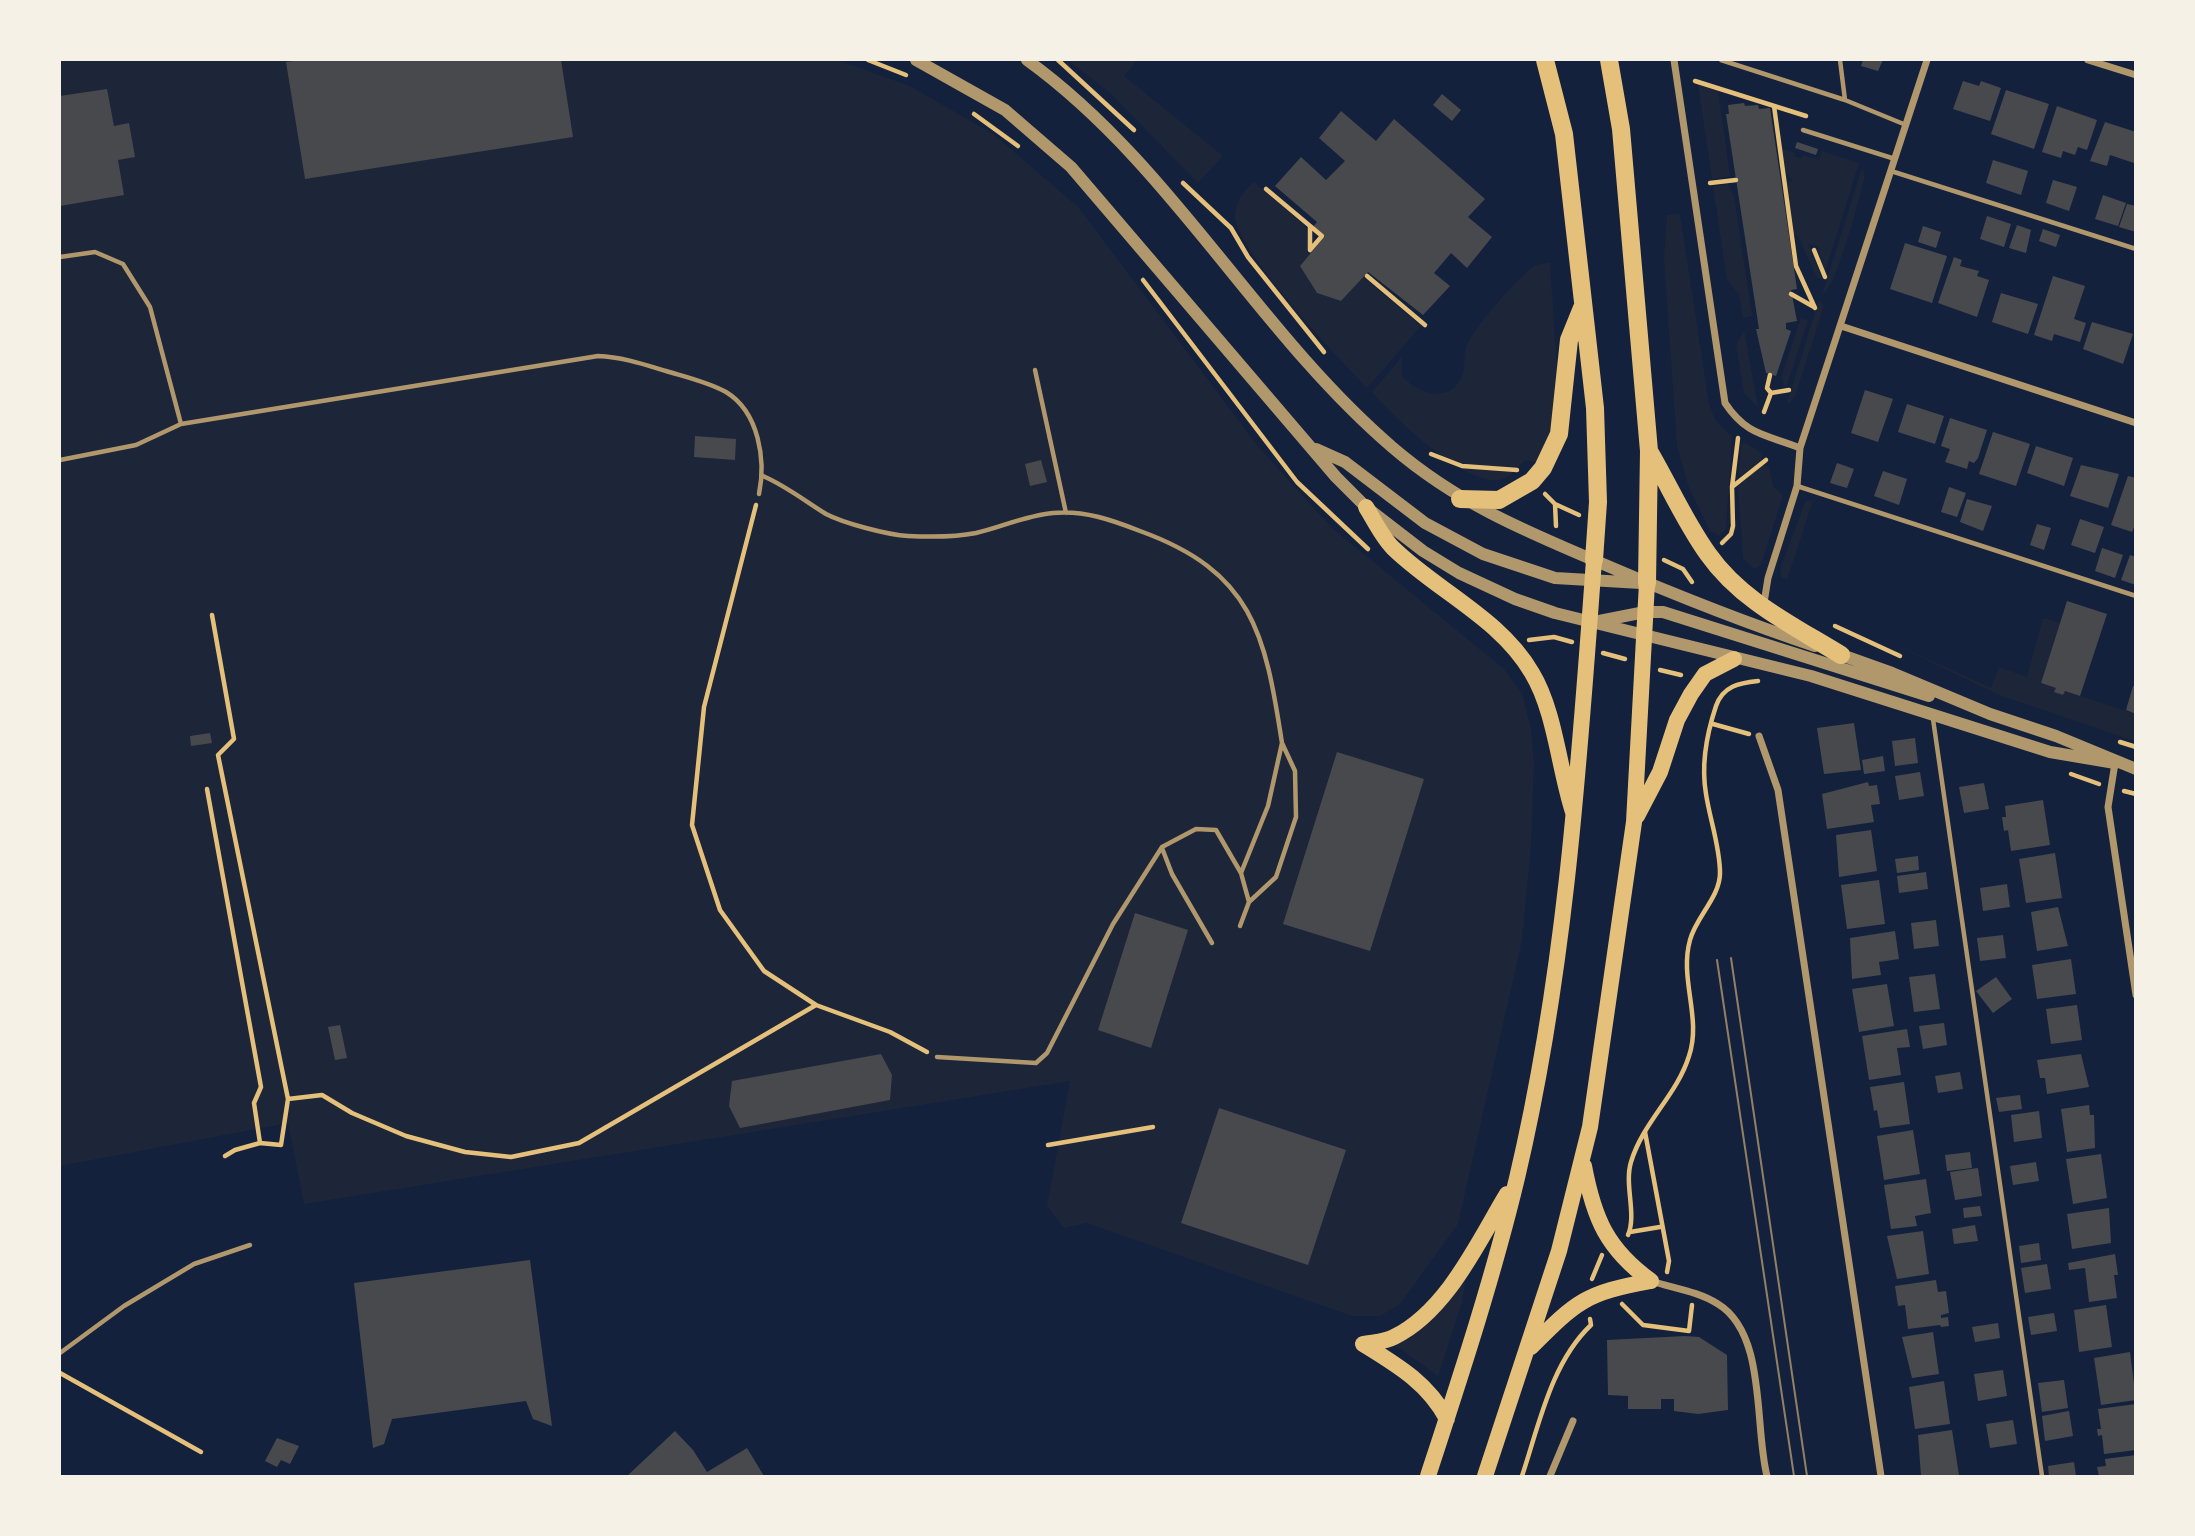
<!DOCTYPE html>
<style>
body{margin:0}
#map{position:relative;width:2195px;height:1536px;overflow:hidden;background:#14213d;font-family:"Exo 2",sans-serif}
canvas{display:block}
.frame{position:absolute;inset:0;border:61px solid #f6f1e7;pointer-events:none}
</style>
<div id="map">
<canvas width="2195" height="1536"></canvas>
<div class="frame"></div>
</div>
<script>
const c = document.querySelector('canvas').getContext('2d');
c.lineJoin = 'round';
function fillPath(path, color) { c.fillStyle = color; c.fill(path, 'evenodd'); }
function stroke(path, color, width, dash) { c.strokeStyle = color; c.lineWidth = width; c.lineCap = dash ? 'butt' : 'round'; c.setLineDash(dash || []); c.stroke(path); }
fillPath(new Path2D(`
 M60 60H837L910 86 993 134 1079 208 1256 444 1332 528 1504 669 1522 694 1531 728 1534 764 1531 845 1522 940 1458 1224 1400 1304 1380 1316H1352L1087 1223 1064 1228 1047 1206 1070 1081 304 1204 288 1123 60 1166Z
 M1068 60H1137L1124 76 1223 156 1198 183 1110 93Z
 M1698 84 1718 90 1730 176 1712 179Z
 M1781 148 1795 153 1794 156 1801 159 1803 155 1819 160 1822 151 1859 163 1825 272 1818 247 1808 244 1822 279 1817 278 1798 236 1793 234 1785 180 1793 182 1784 168Z
 M1862 168 1865 176C1859 197 1838 286 1822 295Z
 M1254 182 1306 227 1309 255 1300 266 1317 293 1341 301 1363 277 1421 326 1367 388C1341 360 1231 247 1235 213 1236 202 1245 189 1254 182Z
 M1728 184 1734 196 1752 316 1743 318 1739 294 1727 280 1713 187Z
 M1680 214 1709 404 1715 420 1732 437 1726 529 1719 536 1710 531 1689 488 1677 445 1664 259 1667 215Z
 M1550 263 1559 401 1556 421 1536 463 1525 460C1518 467 1510 478 1500 480 1463 485 1395 418 1372 392L1402 357V376C1418 395 1452 404 1463 374 1466 364 1462 353 1468 343 1477 324 1514 283 1530 269 1536 264 1543 263 1550 263Z
 M1819 300 1824 306 1795 396 1789 404 1787 403Z
 M1801 318 1808 320 1786 388 1781 378Z
 M1744 330 1758 407 1744 393 1736 345Z
 M1744 442 1762 453 1761 461 1738 477 1741 446Z
 M1763 465 1769 467 1773 486 1783 495 1761 565 1754 569 1743 558 1738 485Z
 M1813 500 1787 580 1782 578 1780 570 1805 502Z
 M2043 618 2060 623 2041 683 2056 688 2055 692 2063 695 2065 691 2135 714V741L1999 695 1875 635 1991 688 1999 667 2027 677Z
 M1466 1277 1462 1302 1438 1376 1396 1346 1427 1324Z`), '#1d2539');
fillPath(new Path2D(`
 M301 60H561L573 137 305 179 286 62Z
 M1863 60H1883L1878 71 1861 66Z
 M1963 81 1979 86 1981 81 2001 88 1990 121 1953 109Z
 M107 89 114 126 129 123 135 157 118 160 124 195 60 206V96Z
 M2006 90 2049 104 2034 149 1991 134Z
 M1442 94 1461 110 1452 121 1433 105Z
 M1744 103 1745 106 1758 105 1759 109 1770 108 1797 289 1791 290 1797 321 1786 323V329L1791 331 1776 376 1766 373 1756 329H1759L1726 114H1729L1728 105Z
 M2057 106 2097 120 2087 150 2078 147 2075 155 2063 151 2061 158 2042 152Z
 M1341 111 1376 141 1394 119 1485 199 1468 217 1492 237 1467 268 1451 253 1434 273 1450 286 1423 315 1368 272 1341 301 1317 293 1300 266 1325 236 1313 227 1317 222 1275 186 1301 157 1326 180 1345 161 1319 138Z
 M2105 122 2136 132 2134 163 2110 155 2107 166 2090 161Z
 M1797 142 1818 149 1816 155 1795 148Z
 M1993 160 2028 171 2021 195 1986 183Z
 M2053 180 2077 187 2069 211 2046 203Z
 M2103 195 2126 203 2118 226 2095 219Z
 M2127 204 2136 206V232L2119 227Z
 M1987 216 2011 224 2004 247 1980 239Z
 M2017 225 2031 230 2026 253 2009 248Z
 M1923 226 1941 232 1936 248 1918 242Z
 M2043 229 2060 235 2056 247 2039 241Z
 M1905 243 1947 256 1932 303 1890 289Z
 M1954 257 1962 260 1960 266 1979 271 1977 276 1989 280 1977 317 1938 303Z
 M2053 276 2085 286 2074 319 2086 323 2080 342 2054 334 2052 341 2034 335Z
 M2001 293 2038 304 2028 334 1992 322Z
 M2092 322 2133 334 2123 364 2083 349Z
 M1865 390 1893 399 1878 442 1851 433Z
 M1907 404 1944 416 1935 444 1898 432Z
 M1950 418 1987 430 1978 458 1974 463 1969 461 1967 469 1945 462 1950 449 1941 446Z
 M1993 432 2030 444 2016 486 1979 474Z
 M695 436 736 439 735 460 694 457Z
 M2036 446 2073 458 2064 486 2027 473Z
 M1041 460 1047 482 1030 486 1025 464Z
 M1837 463 1854 469 1847 488 1830 483Z
 M2081 465 2119 474 2108 508 2070 496Z
 M1883 471 1907 479 1899 505 1874 496Z
 M2128 476 2136 478V522L2132 532 2111 525Z
 M1949 487 1966 493 1957 517 1941 512Z
 M1967 499 1992 506 1983 531 1960 522Z
 M2080 519 2104 527 2095 553 2071 545Z
 M2037 524 2051 528 2044 550 2030 545Z
 M2102 548 2123 555 2115 578 2095 571Z
 M2130 555 2136 557V585L2121 580Z
 M2067 601 2107 614 2080 696 2065 691 2063 695 2054 692 2056 688 2041 683Z
 M2133 686H2136V714L2126 710Z
 M1854 723 1861 770 1824 774 1817 728Z
 M210 733 212 743 191 746 190 736Z
 M1915 738 1918 763 1895 766 1892 741Z
 M1337 752 1424 779 1370 951 1283 924Z
 M1883 756 1885 771 1864 774 1862 760Z
 M1920 772 1924 796 1899 800 1895 776Z
 M1868 782 1869 786 1877 785 1880 804 1871 805 1874 822 1827 829 1822 794Z
 M1984 783 1989 809 1964 813 1959 787Z
 M2043 800 2050 845 2011 851 2008 830 2004 831 2002 817H2006L2005 806Z
 M1871 830 1877 871 1839 877 1836 835Z
 M2055 853 2062 898 2026 903 2019 859Z
 M1918 856 1919 870 1897 873 1895 859Z
 M1926 872 1928 889 1899 893 1897 876Z
 M1879 880 1885 924 1847 929 1841 885Z
 M2007 884 2010 907 1983 911 1980 888Z
 M2058 907 2068 946 2037 951 2031 912Z
 M1135 913 1188 930 1151 1048 1098 1030Z
 M1936 920 1939 946 1914 949 1911 923Z
 M1895 931 1899 959 1879 962 1881 975 1852 979 1850 938Z
 M2003 935 2006 958 1980 961 1977 938Z
 M2071 959 2076 994 2037 999 2032 965Z
 M1935 974 1940 1009 1914 1012 1909 977Z
 M1996 977 2012 999 1993 1013 1976 991Z
 M1887 984 1894 1026 1859 1032 1852 989Z
 M2077 1005 2082 1040 2051 1044 2046 1009Z
 M1944 1023 1947 1045 1923 1049 1919 1026Z
 M340 1025 347 1058 335 1060 328 1027Z
 M1907 1029 1910 1047 1897 1048 1901 1075 1869 1080 1862 1036Z
 M881 1054 892 1075 890 1100 740 1128 729 1106 732 1081Z
 M2081 1054 2089 1087 2047 1094 2045 1078H2040L2037 1060Z
 M1960 1072 1963 1089 1938 1093 1935 1076Z
 M1904 1082 1910 1124 1880 1128 1877 1110 1874 1111 1870 1087Z
 M2020 1095 2022 1109 1999 1112 1996 1098Z
 M2089 1105 2090 1115H2094L2095 1148 2067 1152 2061 1109Z
 M1219 1108 1346 1150 1308 1265 1181 1223Z
 M2039 1111 2042 1138 2014 1142 2011 1115Z
 M1913 1130 1920 1174 1884 1180 1877 1136Z
 M1970 1152 1972 1168 1947 1171 1945 1155Z
 M2101 1154 2107 1198 2073 1204 2066 1159Z
 M2036 1162 2039 1181 2013 1185 2010 1166Z
 M1978 1168 1982 1196 1955 1200 1950 1172Z
 M1926 1179 1931 1213 1915 1216 1917 1226 1891 1229 1884 1185Z
 M1980 1206 1982 1216 1964 1218 1963 1208Z
 M2109 1208 2111 1243 2072 1249 2067 1214Z
 M1975 1225 1978 1241 1954 1244 1952 1229Z
 M1923 1231 1929 1274 1897 1279 1887 1236Z
 M2039 1243 2041 1260 2021 1263 2019 1246Z
 M2115 1254 2118 1275H2114L2117 1298 2089 1302 2085 1268 2069 1270 2068 1263Z
 M530 1260 552 1426 533 1419 526 1401 392 1419 384 1444 373 1448 354 1283Z
 M2047 1264 2051 1289 2025 1293 2021 1268Z
 M1936 1280 1938 1292 1946 1291 1949 1313 1941 1315V1318L1948 1317 1949 1326 1941 1327 1940 1325 1908 1329 1905 1305 1898 1306 1895 1286Z
 M2106 1305 2112 1347 2079 1352 2074 1310Z
 M2054 1313 2057 1331 2031 1335 2028 1317Z
 M1998 1323 2000 1338 1975 1342 1972 1327Z
 M1933 1332 1939 1374 1912 1378 1902 1337Z
 M1685 1336 1699 1337 1727 1355 1728 1410 1698 1414 1674 1411V1399H1661V1409H1628V1396L1608 1395 1607 1340Z
 M2130 1352 2136 1400 2101 1405 2094 1358Z
 M2003 1370 2007 1396 1978 1401 1974 1374Z
 M2064 1380 2068 1408 2042 1412 2038 1383Z
 M1944 1381 1950 1424 1915 1429 1909 1387Z
 M2136 1404V1450L2104 1454 2102 1435 2098 1436 2097 1429H2101L2098 1409Z
 M2069 1411 2073 1436 2045 1441 2042 1416Z
 M2013 1420 2017 1444 1990 1448 1986 1424Z
 M1952 1430 1959 1475 1921 1476 1918 1435Z
 M675 1431 693 1450 707 1472 747 1448 764 1476H627Z
 M277 1438 299 1446 290 1464 281 1460 277 1467 265 1461Z
 M2136 1455V1476H2099L2097 1467 2106 1466 2105 1459Z
 M2074 1462 2076 1476H2049L2048 1466Z`), '#48494c');
stroke(new Path2D(`
 M868 60 906 75
 M1058 60 1134 130
 M1695 81 1806 116
 M1774 106 1796 266 1815 308
 M974 114 1018 146
 M1183 183 1231 228 1248 257 1324 352
 M1710 183 1736 180
 M1266 189 1322 236 1310 250V226
 M1814 250 1825 277
 M1367 276 1425 325
 M1143 280 1297 482 1368 549
 M1791 294 1814 307
 M1771 393 1789 390
 M1764 412 1771 393 1767 388 1770 375
 M1431 454 1462 466 1517 470
 M1732 487 1766 460
 M1545 494 1555 504 1556 526
 M1555 504 1579 515
 M1722 543 1731 534 1733 526 1732 487 1738 438
 M1664 560 1683 569 1692 582
 M212 615 234 739 218 755 288 1099
 M1835 626 1900 656
 M1529 640 1554 637 1572 642
 M1603 653 1625 659
 M1660 670 1681 675
 M1713 724 1749 734
 M2120 742 2136 747
 M2071 774 2099 784
 M207 789 261 1087 254 1103 260 1143 235 1150 225 1156
 M2124 791 2136 794
 M816 1005 890 1032 927 1052
 M1645 1132 1669 1261 1667 1272
 M260 1143 281 1145 288 1099 322 1095 352 1113 406 1136 465 1152 511 1157 579 1143 816 1005 764 971 720 910 692 825 704 707 756 505
 M1048 1145 1153 1127
 M1630 1232 1660 1227
 M1628 1235C1637 1214 1624 1185 1631 1162 1643 1122 1677 1095 1689 1056 1702 1018 1679 979 1690 940 1696 917 1720 897 1720 873 1720 847 1710 820 1706 794 1701 765 1707 733 1716 706 1723 686 1739 683 1758 681
 M1592 1279 1602 1255
 M1622 1304 1643 1325 1689 1331 1692 1305
 M60 1373 201 1452
 M1522 1476C1539 1425 1551 1363 1591 1325L1590 1319`), '#e5c07b', 4.5);
stroke(new Path2D(`
 M1721 60 1845 100 1906 125
 M1840 60 1845 100
 M1803 130 1895 159
 M1891 171 2136 249
 M60 257 95 252 123 264 150 307 181 424
 M1035 370 1066 513
 M60 460 136 445 181 424 598 356C622 357 643 364 666 371 686 377 708 382 726 392 759 412 766 460 759 494
 M763 476C786 486 805 501 826 514 843 523 888 535 908 536 928 537 956 537 976 533 1001 527 1028 515 1053 513 1084 510 1112 520 1140 531 1253 572 1265 633 1282 743
 M1797 486 2136 596
 M1933 719 2042 1476
 M1162 848 1172 874 1212 943
 M1240 926 1249 902 1241 873 1268 806 1282 743 1295 771 1296 817 1276 877 1249 902
 M937 1057 1036 1063 1047 1053 1113 924 1162 847 1196 829 1216 830 1241 873
 M60 1353 124 1306 194 1264 250 1245`), '#b1986c', 4.5);
stroke(new Path2D(`
 M1674 60 1725 403C1747 436 1765 434 1800 448
 M2088 60 2136 75
 M1841 326 2136 423
 M1764 603 1768 578 1797 486 1800 448 1927 60
 M1759 736 1778 790 1881 1476
 M2115 763 2108 807 2136 995
 M1651 1281C1672 1288 1698 1291 1718 1304 1767 1334 1754 1426 1767 1476
 M1550 1476 1573 1421`), '#b1986c', 7);
stroke(new Path2D(`
 M916 60 1005 110 1071 167 1336 477 1366 507 1423 551 1459 573 1515 599 1555 613 1811 676 2050 752 2115 763
 M1027 60C1172 165 1256 330 1392 447 1457 503 1525 531 1603 564 1673 594 1743 622 1815 646
 M1316 449 1345 462 1425 523 1483 554 1555 578 1641 583
 M1594 622 1645 612H1663L1929 696
 M1836 653 1892 673 1990 714 2056 736 2136 769`), '#b1986c', 12);
stroke(new Path2D(`
 M1366 507C1374 520 1382 537 1393 548 1437 591 1500 618 1532 673 1555 711 1559 769 1573 812
 M1637 816 1660 772 1677 720 1691 694 1705 674 1734 659
 M1584 1166C1594 1219 1607 1249 1651 1281
 M1363 1344C1373 1342 1385 1342 1394 1337 1447 1311 1478 1242 1507 1194
 M1363 1344C1397 1365 1428 1383 1447 1419
 M1531 1347C1577 1301 1585 1293 1651 1281
 M1428 1476C1460 1378 1493 1278 1517 1178 1565 975 1579 767 1594 560
 M1485 1476 1559 1251 1590 1127 1634 822 1647 583`), '#e5c07b', 16);
stroke(new Path2D(`
 M1545 60 1564 134 1595 408 1598 502 1594 560
 M1609 60 1621 129 1649 451 1647 583
 M1649 451C1669 485 1685 522 1708 554 1741 601 1794 626 1841 655
 M1460 499 1499 500 1532 481 1543 468 1559 434 1569 340 1582 308`), '#e5c07b', 18);
stroke(new Path2D(`
 M1731 958 1807 1476
 M1717 960 1794 1476`), '#918062', 2);
</script>
